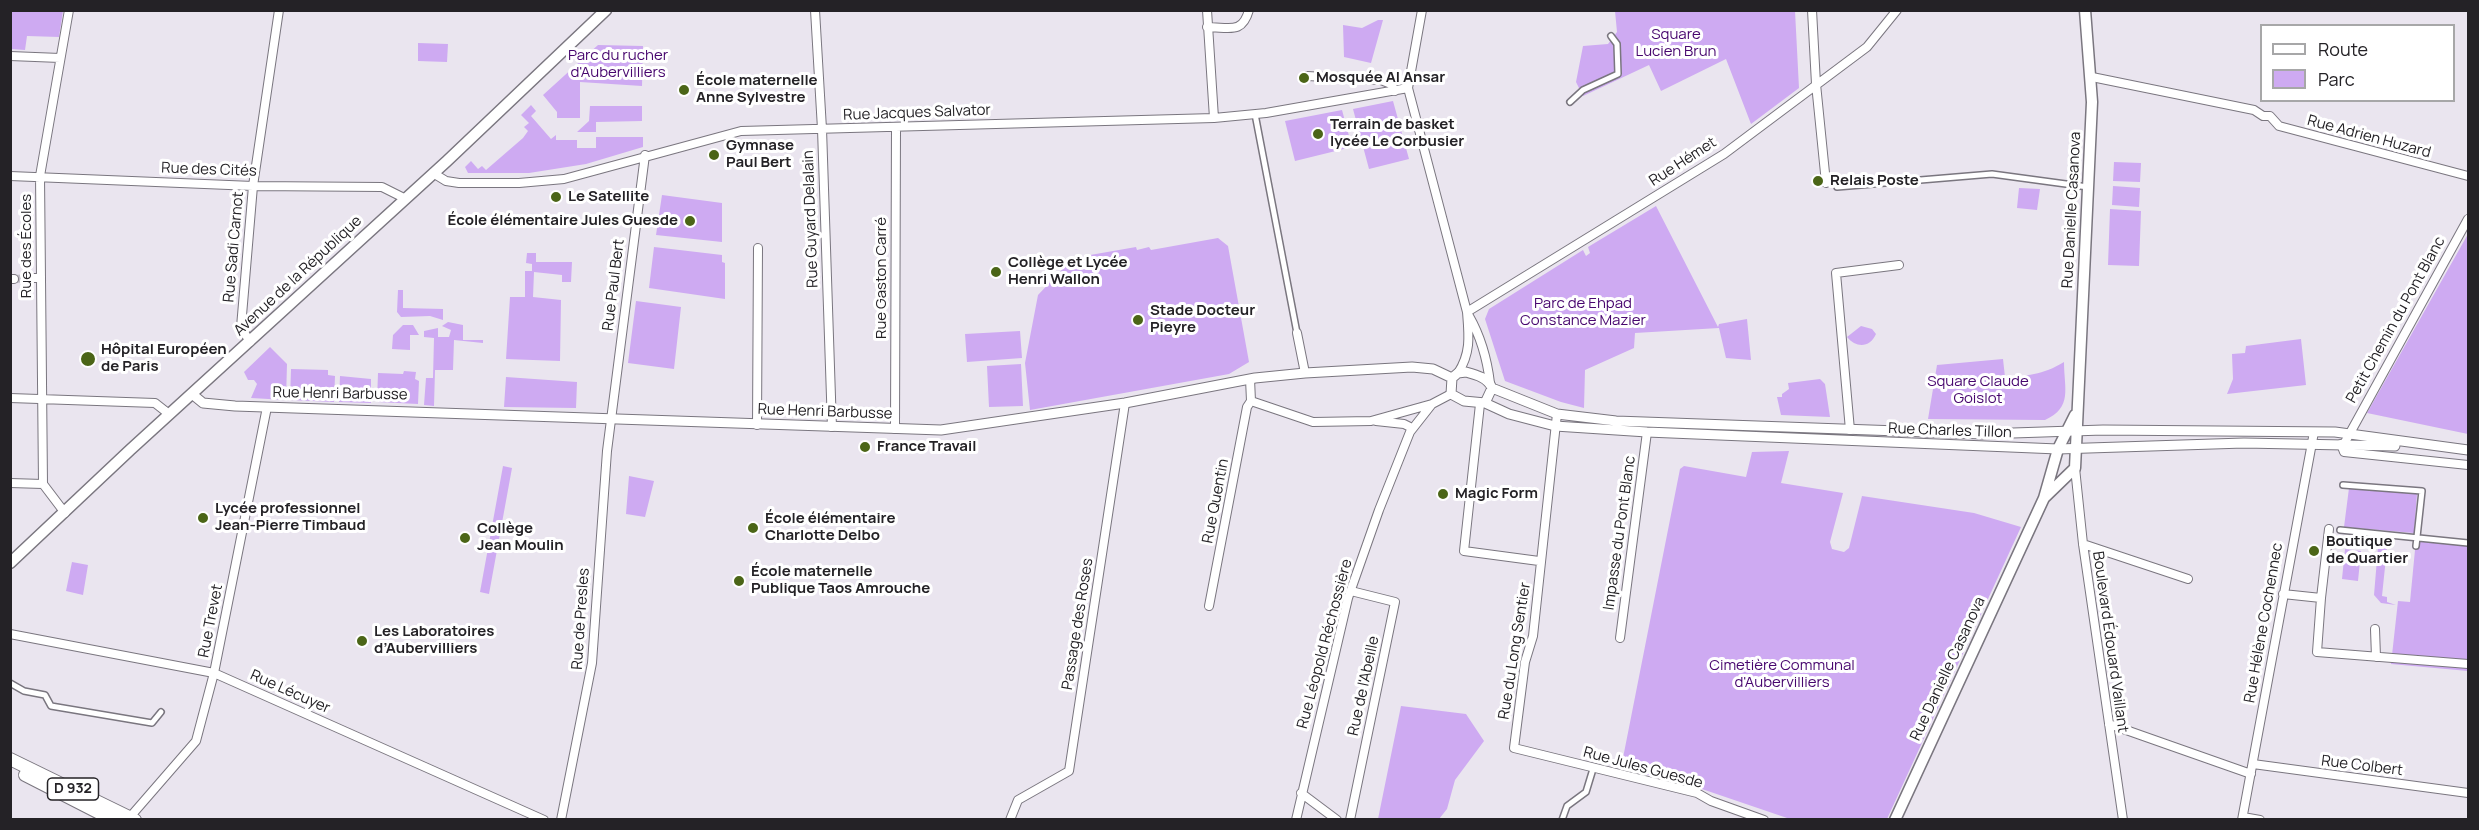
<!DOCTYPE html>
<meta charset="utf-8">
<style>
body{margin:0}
#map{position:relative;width:2479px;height:830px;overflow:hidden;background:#eae5ef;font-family:Manrope,sans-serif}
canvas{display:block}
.frame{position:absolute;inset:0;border:12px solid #242226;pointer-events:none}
.legend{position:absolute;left:2260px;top:24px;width:195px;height:78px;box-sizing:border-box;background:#fff;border:2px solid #a7a7a8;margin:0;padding:8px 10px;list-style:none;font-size:18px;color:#242226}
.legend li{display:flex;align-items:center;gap:12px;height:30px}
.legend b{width:30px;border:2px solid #a7a7a8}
</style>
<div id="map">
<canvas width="2479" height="830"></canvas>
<div class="frame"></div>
<ul class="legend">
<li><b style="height:8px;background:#fff"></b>Route</li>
<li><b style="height:16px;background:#ceaaf2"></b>Parc</li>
</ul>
</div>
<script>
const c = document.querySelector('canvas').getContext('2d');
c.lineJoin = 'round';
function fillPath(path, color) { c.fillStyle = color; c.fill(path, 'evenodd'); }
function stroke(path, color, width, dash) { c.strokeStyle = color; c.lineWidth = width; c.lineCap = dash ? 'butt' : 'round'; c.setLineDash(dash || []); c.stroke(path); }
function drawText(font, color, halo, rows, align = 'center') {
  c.font = font + ' Manrope,sans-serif'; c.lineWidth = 6; c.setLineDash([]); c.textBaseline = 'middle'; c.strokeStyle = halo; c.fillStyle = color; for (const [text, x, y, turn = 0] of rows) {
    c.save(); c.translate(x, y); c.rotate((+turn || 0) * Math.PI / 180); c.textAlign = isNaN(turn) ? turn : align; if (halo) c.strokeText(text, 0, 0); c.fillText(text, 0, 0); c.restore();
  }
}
fillPath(new Path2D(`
 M10 11H63L59 37 27 36 25 50 11 49Z
 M1615 11H1795L1799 88 1751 124 1726 59 1661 91 1649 65 1583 96 1576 82 1583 46 1608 44 1617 32Z
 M1378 20H1383L1371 63 1344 57 1343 25 1362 28Z
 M418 43 448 44 447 62 418 61Z
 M598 45 643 46 642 86 580 82V118H557V112L543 95Z
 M1393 101 1409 159 1369 169 1353 109Z
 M531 105 536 111 531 116 551 139 556 135V140H577V148H596V137H643V147L586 164 529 173H468L465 167 471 161 478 169 482 166 486 170 523 138 528 131 524 127 529 123 521 115Z
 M590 106H642V121L596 122V132H577L589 121Z
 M1342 110 1352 147 1295 161 1285 121Z
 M2114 162 2141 163 2140 182 2113 181Z
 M2113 186 2140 188 2139 207 2112 205Z
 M2019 188 2040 189 2037 210 2017 208Z
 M662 195 722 203V242L656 235Z
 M1656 206 1718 327 1719 324 1747 319 1751 360 1726 358 1719 328 1635 333 1634 348 1585 370 1584 408 1561 402 1505 381 1485 319 1489 309 1583 250 1586 256 1590 253 1588 247Z
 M2110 209 2141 211 2139 266 2108 265Z
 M2468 234V434L2367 413Z
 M1218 238 1228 246 1249 362 1229 374 1030 410 1025 363 1038 295 1073 258 1136 247 1137 250 1149 247 1151 250Z
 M654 247 722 255V262L725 263V299L649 288Z
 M527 253H536V262H572L571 282H562V275L534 272 533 297 561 300 560 361 506 359 510 297H525V271H532V264L526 263Z
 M398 290H403V308L443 309V320L430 316 401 317 397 312Z
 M636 301 681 307 674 369 628 363Z
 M448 322 463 325V340H483V343L454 340 453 370H435L434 406 424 405 426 378H433L434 338 424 337V331L438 328V337H449L451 330 442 326Z
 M403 325H413L419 335H410V350L392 349 393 335Z
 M1861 326 1872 329 1876 334C1870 348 1856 348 1847 337Z
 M1020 331 1022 358 967 362 965 334Z
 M2301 339 2306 385 2227 394 2233 379 2232 354 2245 353 2246 346Z
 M270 347 287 364 286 400 251 398 257 384 254 380H248L244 372Z
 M2003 359 2005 377C2025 376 2043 375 2064 362 2064 389 2073 407 2045 420L1928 419 1937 365Z
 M1021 364 1023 406 989 407 987 366Z
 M291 369 328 370V375L335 376 334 402 290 400Z
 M404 371 416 372 415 379 419 381 418 404 377 402 378 373 403 374Z
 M340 376 371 379V403L339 402Z
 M506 377 577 382 576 408 504 407Z
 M1820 379 1825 384 1830 417 1781 415 1777 397H1782V394L1789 389 1788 383Z
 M1789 451 1781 483 1843 493 1830 542 1832 549 1844 552 1849 548 1862 496 1974 513 2021 527 1887 819H1790L1696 787 1621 768 1680 469 1684 466 1746 477 1752 452Z
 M503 466 512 468 489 594 480 592Z
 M629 476 654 481 645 517 626 514Z
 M2349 488 2417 494 2414 533 2344 527Z
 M2363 536 2388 538 2382 596 2387 597V602L2396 605 2381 603 2374 595 2378 547 2362 545Z
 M2418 541 2468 546V671L2391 664 2398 601 2410 602 2415 550Z
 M2345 549 2361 551 2358 581 2342 579Z
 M72 562 88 565 83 595 66 591Z
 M1401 706 1466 714 1484 741 1455 780 1447 809 1439 819H1378Z`), '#ceaaf2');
stroke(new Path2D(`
 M14 279 30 278`), '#c2bec7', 8, [8, 4]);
const pedestrian = new Path2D(`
 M1570 102 1583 90 1618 74 1617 44 1611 36
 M1255 114 1297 333
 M1826 183 1836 182 1837 187 1992 174 2088 187
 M2343 485 2422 491 2416 546
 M2340 530 2468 543
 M10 683 24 691 45 695 51 706 152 723 161 712
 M1562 820 1567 806 1586 792 1593 769`);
const minor = new Path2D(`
 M815 10 822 129 832 427
 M1207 10 1214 118
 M1422 10 1408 88 1467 312C1469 336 1471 353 1458 373
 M1812 10 1816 84 1826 183
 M1207 27C1229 27 1242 35 1249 10
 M10 56 60 58
 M1307 76 1381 80 1391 84 1395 91
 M2092 77 2254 110 2263 116H2270L2279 126 2468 176
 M433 173 446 181 459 183H519L564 179 741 131 1214 118 1266 113 1408 88
 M10 176 253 186 382 187 404 198
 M30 278H40
 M10 279H14
 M1467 312 1724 154 1867 47 1897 10
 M1469 316C1481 337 1487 358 1490 383
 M1297 333 1305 373
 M250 342 241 327 253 186 279 10
 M1250 379 1251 401
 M10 398 155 403 169 414
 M1251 401 1313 422 1371 421 1432 404
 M1480 404 1464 551 1539 561
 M1557 414 1533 636 1525 662 1514 748 1697 793 1711 801 1764 820
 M1376 421 1404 424 1412 428
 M757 425 758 248
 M895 429 896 127
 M1850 430 1836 273 1899 265
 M2341 444 2344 452 2468 465
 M2344 444 2468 219
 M2075 468 2083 544 2123 820
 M10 483 43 484
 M43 484 40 176 69 10
 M43 484 65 513
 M2083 544 2188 579
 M2283 594 2321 598 2317 652 2468 664
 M2321 598 2329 529
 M1209 606 1247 407 1251 401
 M2375 629 2376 657
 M10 634 214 673 544 820
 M1620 638 1647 432
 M2109 724 2251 774
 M2253 764 2468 793
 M1301 793 1337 820
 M130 817 196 741 214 673 267 407
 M2243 817 2260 820
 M561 820 592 663 607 451 645 155
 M1010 820 1018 800 1069 771 1125 403
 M1296 820 1348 598 1379 510 1410 432 1432 404 1451 394
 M1350 820 1395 602 1351 591
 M2242 820 2314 432`);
const tertiary = new Path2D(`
 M1466 372C1477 375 1488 378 1492 388L1485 403 1464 401 1451 394 1452 378 1458 373Z
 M1492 388 1557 414 1616 421 1983 434 2103 430 2335 432 2468 450
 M192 394 203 403 235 406 941 430 1125 403 1255 378 1305 373 1412 367 1433 369 1452 378
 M1485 403 1509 414 1555 426 1647 432 2058 449 2244 443 2395 446`);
const secondary = new Path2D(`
 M2044 498 2075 468 2092 102 2085 10
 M10 563 130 450 447 161 606 10
 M1895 820 2044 498 2058 449 2075 415`);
const primary = new Path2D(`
 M10 759 135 820
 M25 775 113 820`);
stroke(pedestrian, '#7a767f', 8);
stroke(minor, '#7a767f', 10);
stroke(tertiary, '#7a767f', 11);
stroke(secondary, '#7a767f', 13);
stroke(primary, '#7a767f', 14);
stroke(pedestrian, '#fff', 5);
stroke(minor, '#fff', 8);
stroke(tertiary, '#fff', 9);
stroke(secondary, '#fff', 10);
stroke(primary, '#fff', 12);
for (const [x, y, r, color] of [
 [1304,78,6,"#4b6517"],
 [684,90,6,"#4b6517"],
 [1318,134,6,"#4b6517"],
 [714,155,6,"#4b6517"],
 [1818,181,6,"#4b6517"],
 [556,197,6,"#4b6517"],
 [690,221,6,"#4b6517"],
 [996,272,6,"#4b6517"],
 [1138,320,6,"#4b6517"],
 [88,359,8,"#4b6517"],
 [865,447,6,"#4b6517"],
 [1443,494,6,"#4b6517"],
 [203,518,6,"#4b6517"],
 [753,528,6,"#4b6517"],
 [465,538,6,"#4b6517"],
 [2314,551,6,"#4b6517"],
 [739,581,6,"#4b6517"],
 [362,641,6,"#4b6517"]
]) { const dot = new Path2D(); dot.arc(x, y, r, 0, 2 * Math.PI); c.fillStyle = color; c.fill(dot); stroke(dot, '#fff', 2); }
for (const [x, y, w] of [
 [73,789,51]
]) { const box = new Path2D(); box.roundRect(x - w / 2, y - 11, w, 22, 4.5); c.fillStyle = '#fff'; c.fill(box); stroke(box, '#242226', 1.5); }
drawText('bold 14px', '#242226', null, [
 ["D 932",73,789]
]);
drawText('15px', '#47066e', '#fff', [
 ["Square",1676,35],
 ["Lucien Brun",1676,52],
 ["Parc du rucher",618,56],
 ["d'Aubervilliers",618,73],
 ["Parc de Ehpad",1583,304],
 ["Constance Mazier",1583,321],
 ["Square Claude",1978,382],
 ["Goislot",1978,399],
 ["Cimetière Communal",1782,666],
 ["d'Aubervilliers",1782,683]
]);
drawText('bold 15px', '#242226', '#fff', [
 ["Mosquée Al Ansar",1316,78],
 ["École maternelle",696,81],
 ["Anne Sylvestre",696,98],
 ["Terrain de basket",1330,125],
 ["lycée Le Corbusier",1330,142],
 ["Gymnase",726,146],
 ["Paul Bert",726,163],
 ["Relais Poste",1830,181],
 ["Le Satellite",568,197],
 ["École élémentaire Jules Guesde",678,221,"right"],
 ["Collège et Lycée",1008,263],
 ["Henri Wallon",1008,280],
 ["Stade Docteur",1150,311],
 ["Pieyre",1150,328],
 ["Hôpital Européen",101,350],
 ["de Paris",101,367],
 ["France Travail",877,447],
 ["Magic Form",1455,494],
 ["Lycée professionnel",215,509],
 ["Jean-Pierre Timbaud",215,526],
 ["École élémentaire",765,519],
 ["Charlotte Delbo",765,536],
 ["Collège",477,529],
 ["Jean Moulin",477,546],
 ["Boutique",2326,542],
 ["de Quartier",2326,559],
 ["École maternelle",751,572],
 ["Publique Taos Amrouche",751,589],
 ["Les Laboratoires",374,632],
 ["d’Aubervilliers",374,649]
], 'left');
drawText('15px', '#242226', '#fff', [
 ["Rue Jacques Salvator",917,113,-2],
 ["Rue Adrien Huzard",2369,137,15],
 ["Rue Hémet",1683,162,-33],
 ["Rue des Cités",209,170,2],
 ["Rue Danielle Casanova",2072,210,-87],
 ["Rue Guyard Delalain",811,219,-92],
 ["Rue des Écoles",27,246,-90],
 ["Rue Sadi Carnot",234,247,-85],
 ["Avenue de la République",298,276,-43],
 ["Rue Gaston Carré",882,278,-90],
 ["Rue Paul Bert",614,285,-83],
 ["Petit Chemin du Pont Blanc",2396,320,-61],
 ["Rue Henri Barbusse",340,394,1],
 ["Rue Henri Barbusse",825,412,2],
 ["Rue Charles Tillon",1950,431,2],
 ["Rue Quentin",1216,501,-79],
 ["Impasse du Pont Blanc",1620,533,-82],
 ["Rue de Presles",581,619,-86],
 ["Rue Trevet",211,621,-79],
 ["Rue Hélène Cochennec",2264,623,-80],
 ["Passage des Roses",1078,624,-81],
 ["Boulevard Édouard Vaillant",2110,642,82],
 ["Rue Léopold Réchossière",1325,644,-75],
 ["Rue du Long Sentier",1515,651,-81],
 ["Rue Danielle Casanova",1948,669,-65],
 ["Rue de l'Abeille",1364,686,-78],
 ["Rue Lécuyer",290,692,24],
 ["Rue Colbert",2362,766,7],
 ["Rue Jules Guesde",1643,768,15]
]);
</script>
